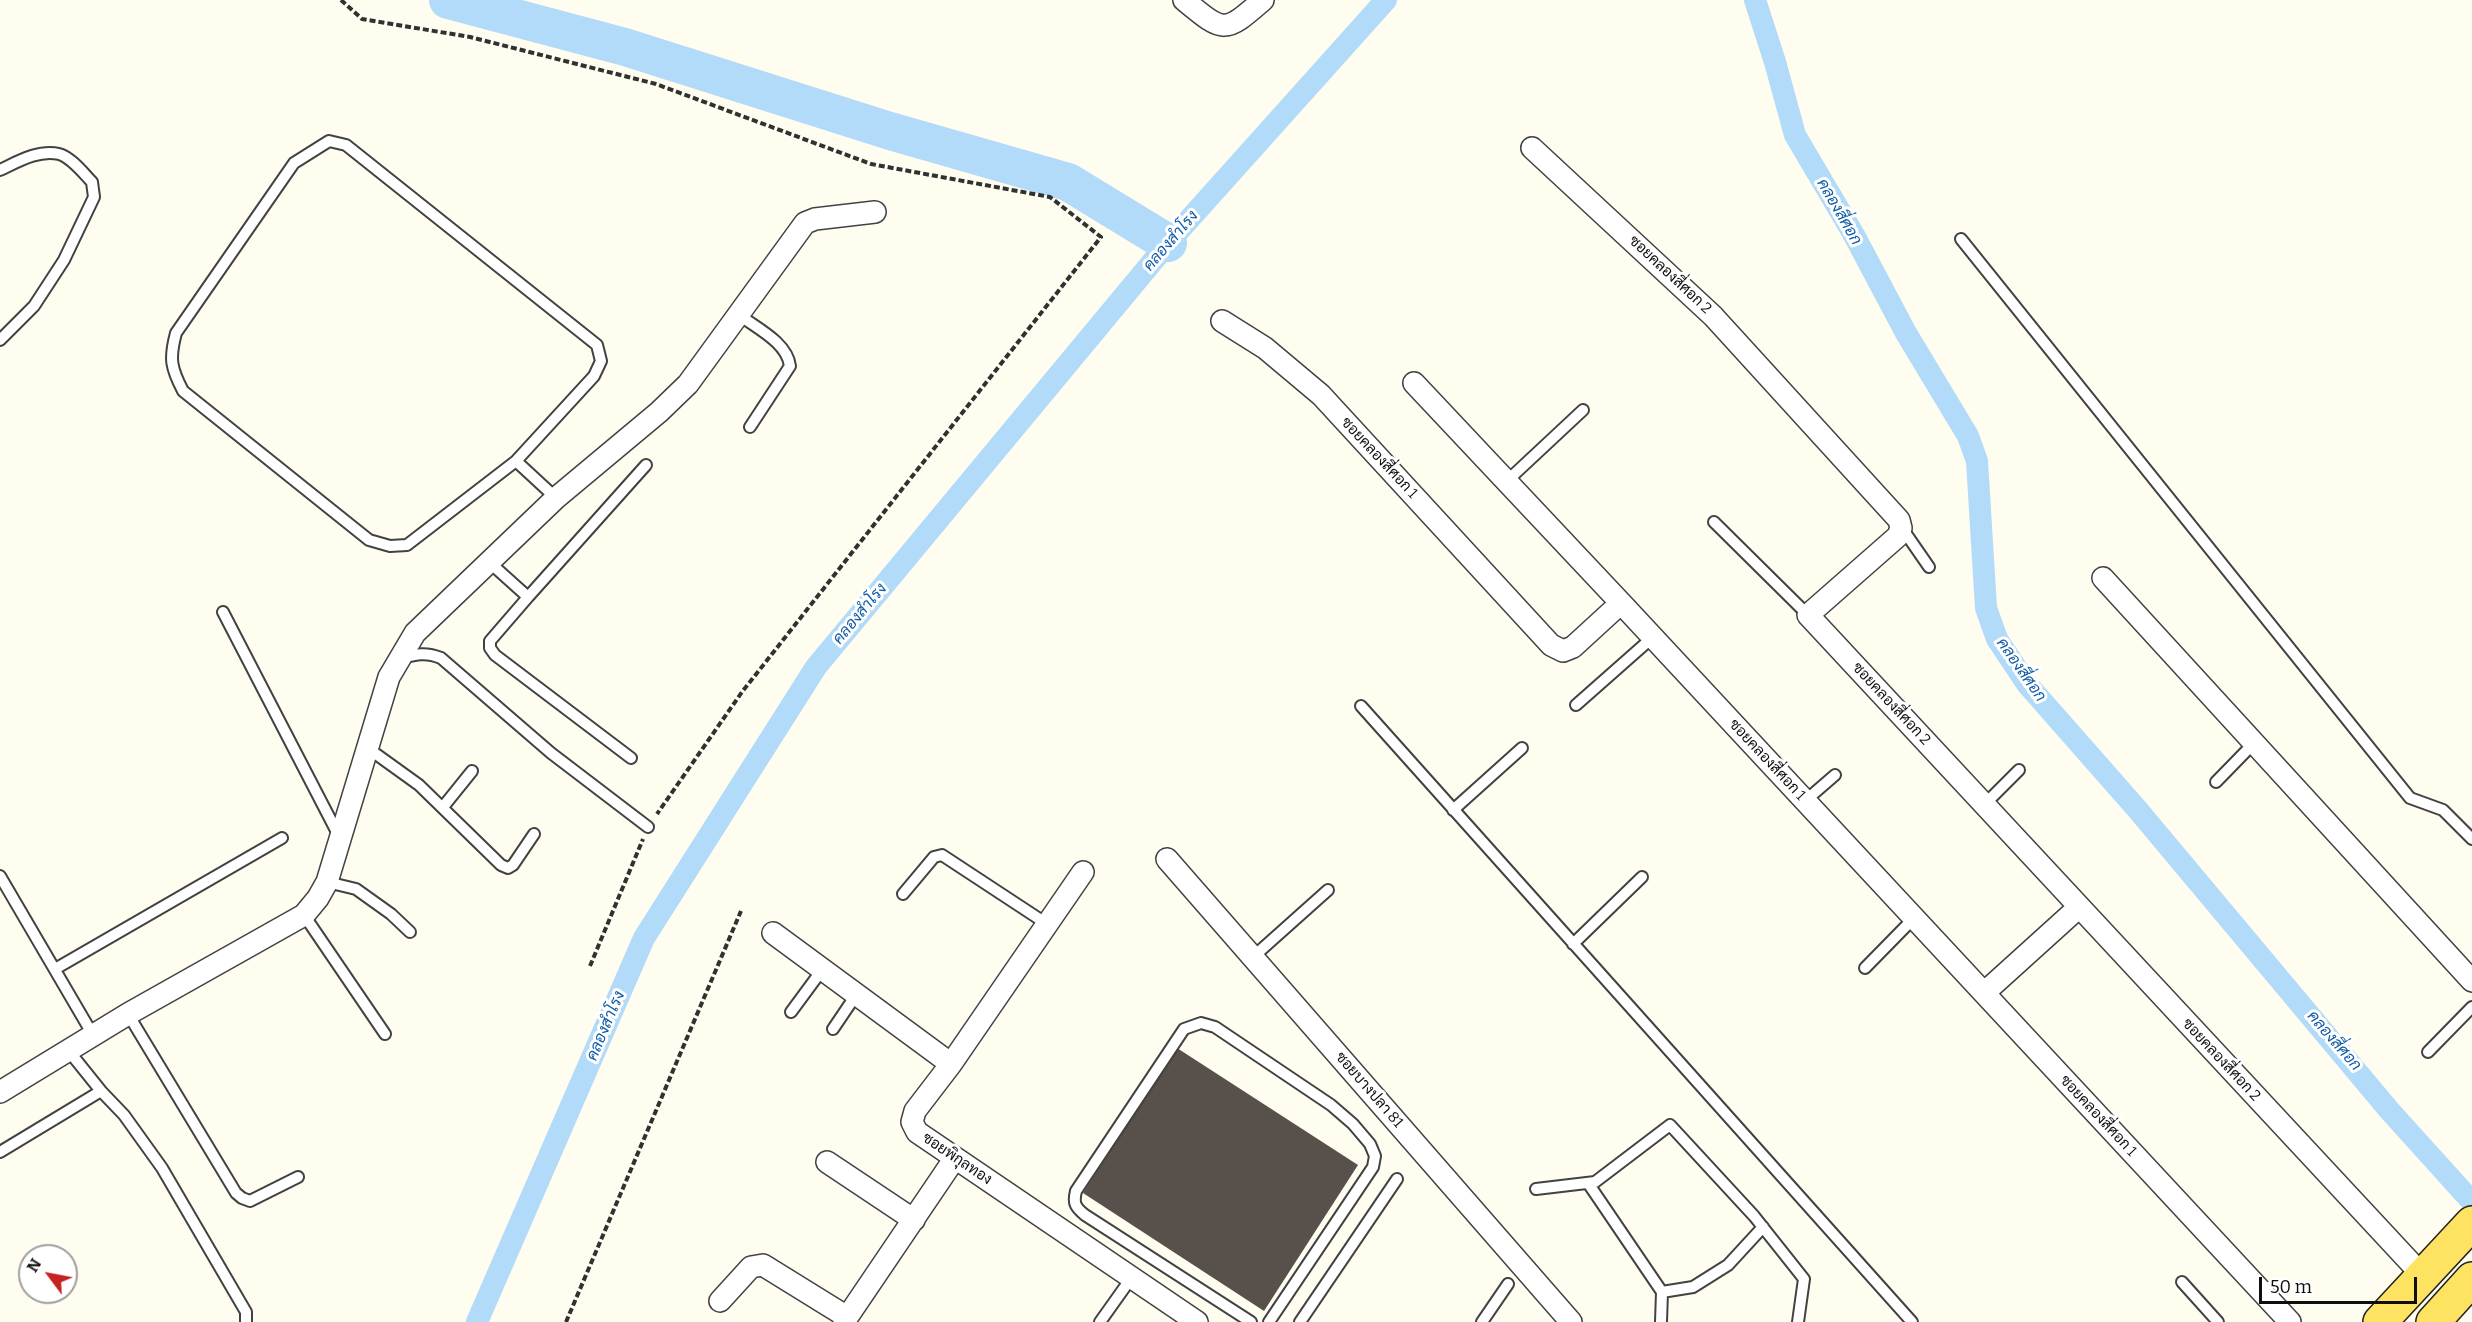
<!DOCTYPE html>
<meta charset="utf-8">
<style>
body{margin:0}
#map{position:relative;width:2472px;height:1322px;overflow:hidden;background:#fffdf0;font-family:Bitter,serif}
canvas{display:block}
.north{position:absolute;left:18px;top:1244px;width:60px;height:60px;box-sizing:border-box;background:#fff;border:2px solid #9f9f9f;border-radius:50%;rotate:302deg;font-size:16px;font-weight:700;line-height:24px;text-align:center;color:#0f0f0f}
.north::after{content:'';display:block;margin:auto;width:21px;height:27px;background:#c6221f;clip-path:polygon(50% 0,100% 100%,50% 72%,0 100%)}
.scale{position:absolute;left:2259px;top:1277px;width:158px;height:27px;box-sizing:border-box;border:3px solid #0f0f0f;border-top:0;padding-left:8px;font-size:18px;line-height:21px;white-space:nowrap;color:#0f0f0f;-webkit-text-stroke:4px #fff;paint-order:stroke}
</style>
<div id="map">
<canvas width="2472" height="1322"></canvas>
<div class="north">N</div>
<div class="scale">50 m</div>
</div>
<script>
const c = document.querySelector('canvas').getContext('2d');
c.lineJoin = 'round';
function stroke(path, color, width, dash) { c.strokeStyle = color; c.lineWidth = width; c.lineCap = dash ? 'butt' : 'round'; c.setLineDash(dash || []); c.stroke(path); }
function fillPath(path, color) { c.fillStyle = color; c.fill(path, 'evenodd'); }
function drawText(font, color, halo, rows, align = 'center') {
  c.font = font + ' Bitter,Sarabun,serif'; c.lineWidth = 6; c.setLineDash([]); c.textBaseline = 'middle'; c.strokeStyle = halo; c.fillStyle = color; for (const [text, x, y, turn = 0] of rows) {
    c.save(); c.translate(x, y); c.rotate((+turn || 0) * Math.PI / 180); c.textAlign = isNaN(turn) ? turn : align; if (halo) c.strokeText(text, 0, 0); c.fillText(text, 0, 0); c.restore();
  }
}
stroke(new Path2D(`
 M1755 0 1775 62 1795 135 1854 235 1906 333 1968 436 1977 461 1986 608 1997 639 2027 684 2137 809 2389 1110 2472 1202
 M477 1322 644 938 816 667 1168 243 1386 0`), '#b2daf9', 22);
stroke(new Path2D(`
 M448 0 625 47 890 131 1068 182 1168 243`), '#b2daf9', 38);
fillPath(new Path2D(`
 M1177 1048 1358 1165 1264 1311 1083 1193Z`), '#58504a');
const service = new Path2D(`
 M0 170C17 162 39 149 59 154 71 157 84 174 92 182L94 197 64 260 34 306 0 340
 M1961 239 2410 798 2443 810 2472 839
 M738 314C756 328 787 342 790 366L750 427
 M516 461 407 545 390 546 369 540 183 391C171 368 169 359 176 333L294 163 329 141 346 145 597 345 601 361 594 376 516 461 556 498
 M1507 481 1583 410
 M1714 522 1808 615
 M1902 528 1929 567
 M488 561 528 597 646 465
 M528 597 490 641V648L495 655 631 758
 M223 612 340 838
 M402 658C417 654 426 652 441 658L551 753 648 827
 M1576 705 1653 637
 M1361 706 1912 1322
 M369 749 419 785 501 865 508 868 513 865 534 834
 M2216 782 2255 742
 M1805 801 1835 775
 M1984 805 2019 770
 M443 807 472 771
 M1453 810 1522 748
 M0 876 93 1035
 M327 882 356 889 391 914 410 932
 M903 894 934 857 942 855 1047 924
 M304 915 385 1034
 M1573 944 1642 877
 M1253 957 1328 890
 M1865 968 1914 918
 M55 969 282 838
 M791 1012 822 970
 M128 1014 236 1193 242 1198 250 1201 298 1177
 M833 1029 856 995
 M68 1050 101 1091 124 1115 162 1168 246 1312V1322
 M2428 1052 2472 1007
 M0 1152 101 1091
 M1588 1183 1662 1292 1661 1322
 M1536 1189 1595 1182 1670 1125 1754 1216 1804 1279 1798 1322
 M2182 1282 2218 1322
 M1662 1292 1693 1287 1728 1265 1763 1227
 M1100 1322 1132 1277
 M1251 1322 1085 1215C1075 1207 1073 1203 1076 1191L1184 1029 1201 1023 1215 1027 1331 1105 1353 1124 1370 1144 1375 1156 1373 1167 1269 1322
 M1300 1322 1397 1179
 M1482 1322 1508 1284`);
const minor = new Path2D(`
 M1184 0C1224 33 1224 34 1263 0
 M1532 148 1713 316 1899 520 1901 528 1898 536 1808 615 2423 1276
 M1222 321 1265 348 1321 395 1551 645 1563 651 1573 647 1621 603 2290 1322
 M1414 383 1621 603
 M2103 578 2472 981
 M1167 859 1571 1322
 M1083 872 951 1064 915 1111 912 1122 917 1132 1197 1322
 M773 933 951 1064
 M1984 993 2078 908
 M0 1092 128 1014 304 915 318 898 327 882 389 677 415 633 556 498 659 412 688 384 805 223 815 219 875 212
 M827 1162 914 1220
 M720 1301 751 1267 763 1265 847 1317
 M844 1322 955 1158`);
const primary = new Path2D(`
 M2380 1322 2472 1223
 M2433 1322 2472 1279`);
stroke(service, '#424242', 14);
stroke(minor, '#424242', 24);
stroke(primary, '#202020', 36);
stroke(new Path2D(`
 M341 0 362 19 470 37 656 84 871 164 1050 197 1101 237 742 692 657 814
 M590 966 643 839
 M566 1322 741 911`), '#313131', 4, [6, 3]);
stroke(service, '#fff', 10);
stroke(minor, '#fff', 21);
stroke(primary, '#fee261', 33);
drawText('15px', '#0f0f0f', '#fff', [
 ["ซอยคลองสี่ศอก 2",1670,275,43],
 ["ซอยคลองสี่ศอก 1",1379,458,47],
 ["ซอยคลองสี่ศอก 2",1891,704,47],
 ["ซอยคลองสี่ศอก 1",1767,760,47],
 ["ซอยคลองสี่ศอก 2",2221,1060,47],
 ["ซอยบางปลา 81",1369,1090,49],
 ["ซอยคลองสี่ศอก 1",2098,1116,47],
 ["ซอยพิกุลทอง",957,1159,34]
]);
drawText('italic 16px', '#115ca7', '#fff', [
 ["คลองสี่ศอก",1839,212,60],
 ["คลองสำโรง",1171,241,-49],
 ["คลองสำโรง",860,614,-50],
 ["คลองสี่ศอก",2021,670,55],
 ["คลองสำโรง",606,1026,-67],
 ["คลองสี่ศอก",2334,1041,49]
]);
</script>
